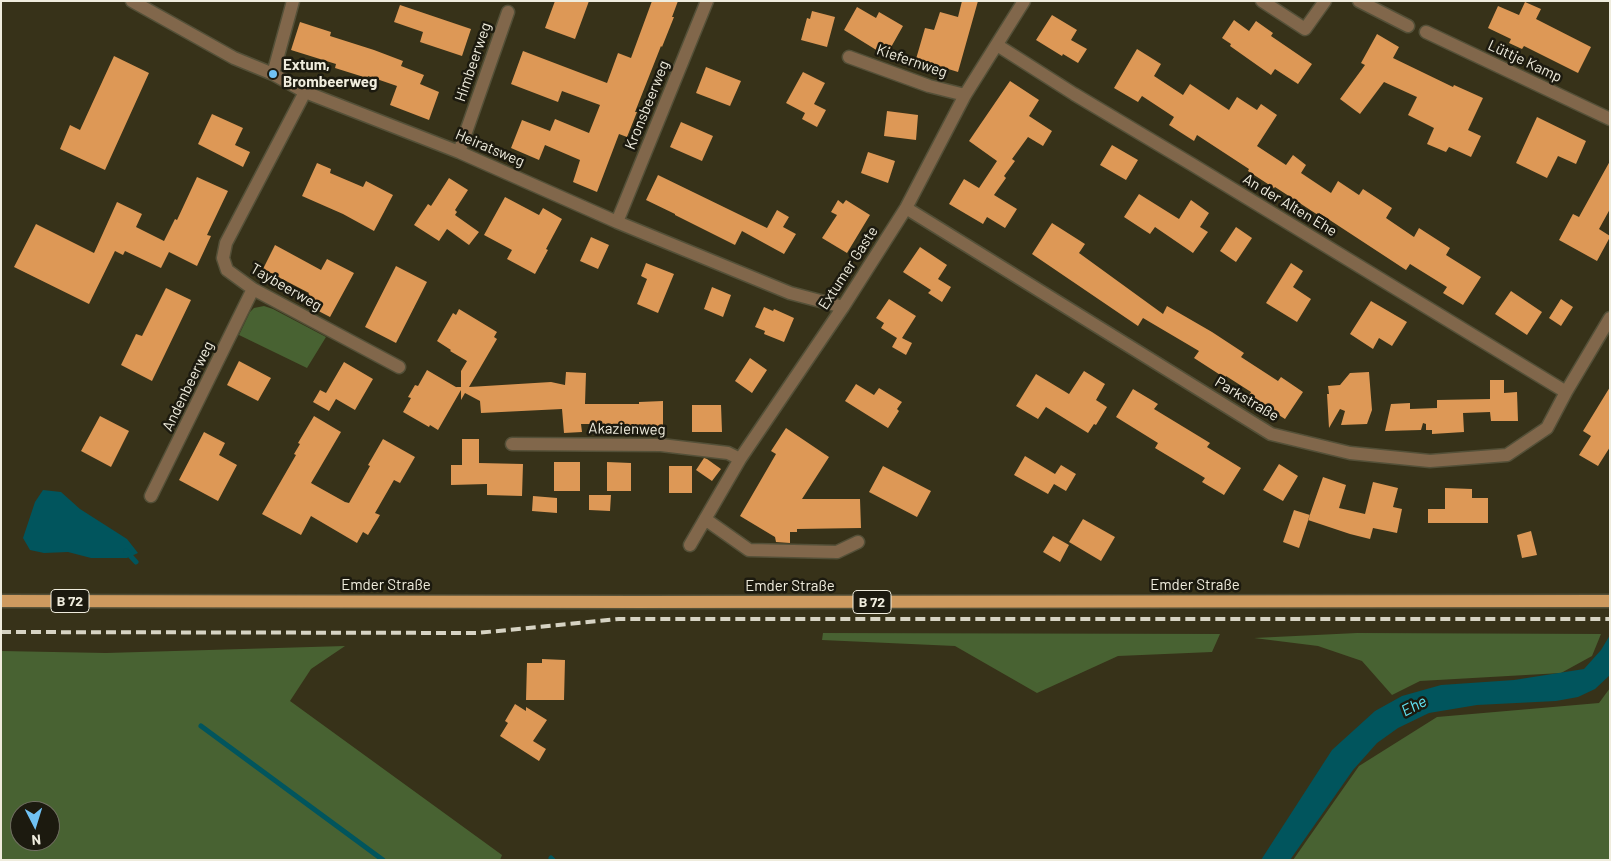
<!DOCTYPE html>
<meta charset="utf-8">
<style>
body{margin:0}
#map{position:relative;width:1611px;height:861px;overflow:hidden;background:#373219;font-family:Barlow,sans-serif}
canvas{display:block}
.frame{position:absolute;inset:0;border:2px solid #efecdd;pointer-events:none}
.north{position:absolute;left:10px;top:801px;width:50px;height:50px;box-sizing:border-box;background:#1c1a0f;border:1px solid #706e61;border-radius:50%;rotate:175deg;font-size:14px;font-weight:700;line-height:20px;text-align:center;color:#efecdd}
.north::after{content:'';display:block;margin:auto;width:18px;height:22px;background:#70c2f4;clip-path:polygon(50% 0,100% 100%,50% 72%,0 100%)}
</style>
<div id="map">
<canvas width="1611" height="861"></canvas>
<div class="frame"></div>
<div class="north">N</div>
</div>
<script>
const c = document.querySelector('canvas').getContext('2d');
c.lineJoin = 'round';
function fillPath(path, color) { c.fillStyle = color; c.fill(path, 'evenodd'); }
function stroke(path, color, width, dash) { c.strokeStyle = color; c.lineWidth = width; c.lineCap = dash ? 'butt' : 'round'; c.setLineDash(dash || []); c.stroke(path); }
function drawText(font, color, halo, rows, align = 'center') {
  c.font = font + ' Barlow,sans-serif'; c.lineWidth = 5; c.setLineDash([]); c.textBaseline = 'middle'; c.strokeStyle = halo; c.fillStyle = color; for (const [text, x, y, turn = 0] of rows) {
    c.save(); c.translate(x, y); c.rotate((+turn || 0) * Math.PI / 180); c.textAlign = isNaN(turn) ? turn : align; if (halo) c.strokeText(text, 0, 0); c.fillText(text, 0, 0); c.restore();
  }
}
fillPath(new Path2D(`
 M264 306 273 309 326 337 307 368 239 335 250 312 254 308Z
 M823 633 1220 634 1212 652 1118 656 1037 693 955 646 822 640Z
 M1357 633 1601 634 1592 656 1561 673 1420 681 1392 695 1362 661 1318 646 1254 638Z
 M345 646 311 669 290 701 502 855 500 860H1V651L106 653ZM20 811H50V841H20Z
 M1610 688V860H1293L1359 766 1437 717 1599 703Z`), '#486232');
fillPath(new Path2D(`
 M43 490 61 492 80 509 127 539 138 553 127 558H91L68 552 44 553 30 550 23 538 35 502Z
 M1610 635V675L1595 689 1578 697 1556 701 1477 705 1429 713 1398 728 1377 743 1353 770 1290 860H1261L1332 750 1375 711 1402 696 1441 685 1514 680 1584 669 1601 650Z`), '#01555d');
stroke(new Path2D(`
 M126 551 136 562
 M201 726 383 860
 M551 858 553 860`), '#01555d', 5);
fillPath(new Path2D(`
 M555 1H589L575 39 545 28Z
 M652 1H678L672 17H674L662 47 661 46 635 112H637L627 137 619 134 597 192 573 182 580 160 545 145 539 160 511 148 522 120 550 131 555 119 589 133 600 105 562 91 558 102 511 84 523 51 607 83 618 53 631 58Z
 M962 1H978L958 72 916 59 925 28 934 30 940 12 958 17Z
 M1525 2 1541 9 1536 19 1591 47 1578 73 1524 46 1522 49 1509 43 1511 39 1488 28 1498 6 1519 15Z
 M400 5 471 29 462 56 420 42 423 32 394 22Z
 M857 7 876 18 879 12 903 26 886 56 844 30Z
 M812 11 835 17 827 47 801 40 807 18 810 19Z
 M1052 15 1077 30 1071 40 1087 49 1078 63 1063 54 1062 56 1036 40Z
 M1234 20 1249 31 1256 21 1273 33 1271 36 1312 64 1298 84 1275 69 1271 75 1230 46 1231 44 1222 38Z
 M300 22 331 32 330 36 374 50 403 61 401 66 424 75 420 84 439 92 429 120 390 105 397 86 368 76 367 78 335 68 336 64 291 50Z
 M1377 34 1399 47 1393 58 1453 87 1454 85 1483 98 1468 130 1481 136 1471 157 1449 147 1446 152 1427 144 1434 128 1408 115 1417 97 1384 82 1360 114 1340 99 1365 65 1361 63Z
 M1137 49 1161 64 1154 76 1183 95 1190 84 1229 110 1237 97 1257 110 1261 104 1277 115 1257 146 1286 165 1293 155 1306 165 1301 173 1331 193 1338 181 1359 195 1363 189 1392 208 1386 218 1414 237 1419 228 1450 248 1446 255 1481 277 1463 305 1443 293 1447 287 1410 264 1406 270 1319 213 1318 215 1275 187 1274 188 1248 171 1249 169 1197 135 1194 141 1169 125 1174 117 1142 96 1138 102 1114 88Z
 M114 56 149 73 105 170 60 149 70 125 80 130Z
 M706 67 741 81 730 106 696 93Z
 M803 72 825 83 814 104 826 110 817 127 802 119 805 113 786 103Z
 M1010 81 1039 100 1029 116 1052 131 1043 146 1028 137 1012 159 1015 161 1004 176 1006 178 994 195 1017 209 1005 228 987 217 983 224 949 204 964 179 979 188 997 161 969 141Z
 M887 111 918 115 916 140 884 136Z
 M212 114 243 128 235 145 250 152 243 167 198 144Z
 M1537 117 1586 141 1576 164 1558 156 1547 178 1516 163Z
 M681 122 713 136 702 161 670 147Z
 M1112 145 1138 160 1126 180 1100 165Z
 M868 152 895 161 888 183 861 173Z
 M1610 161V209L1599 229 1610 236V237L1597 261 1559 240 1573 214 1579 217Z
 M317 163 331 169 330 173 363 187 366 181 393 195 374 231 343 214 302 196Z
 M658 175 767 228 777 210 789 217 783 227 796 234 784 254 742 231 735 245 675 215V214L646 200Z
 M197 177 228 191 207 235 211 236 197 266 169 252 161 268 125 251 123 255 115 251 89 304 14 267 36 224 94 253 117 202 142 214 136 227 164 241 175 219 177 220Z
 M449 178 468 190 455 210 457 212 455 215 479 232 469 245 447 229 439 241 414 225 428 204 431 206Z
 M1139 194 1179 219 1191 200 1209 213 1200 227 1208 232 1193 253 1155 227 1150 234 1124 217Z
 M505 197 539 215 543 208 562 219 546 249 548 250 535 274 507 259 512 250 484 235Z
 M838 200 843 204 846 200 870 215 847 253 822 238 837 215 831 212Z
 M1052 223 1085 244 1079 253 1163 314 1167 306 1212 332 1244 353 1241 357 1278 381 1281 377 1303 392 1285 419 1249 396 1251 392 1226 376 1225 378 1194 358 1199 351 1143 318 1138 326 1032 254Z
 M1236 227 1252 238 1236 262 1220 251Z
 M591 237 609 245 598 269 580 261Z
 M275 245 321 270 327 259 354 273 330 317 303 303 309 293 263 269Z
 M920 247 947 265 938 279 951 287 942 302 928 293 931 290 903 272Z
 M646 263 674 274 658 313 637 304 647 279 641 276Z
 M1291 263 1303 271 1293 287 1311 299 1297 322 1266 303Z
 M396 266 427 282 396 343 365 327Z
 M712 287 731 295 723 317 704 309Z
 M166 288 191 300 152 381 121 365 136 334 142 336Z
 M1511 291 1542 312 1527 335 1495 314Z
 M889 299 916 316 902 338 912 343 906 355 892 347 897 338 881 328 884 323 876 318Z
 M1561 299 1573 307 1561 326 1549 318Z
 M1371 301 1407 322 1392 346 1379 338 1373 349 1350 334Z
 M764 307 773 311 774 309 794 318 784 342 764 334 765 331 755 327Z
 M459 309 497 332 494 337 497 339 469 387 551 382 565 385 566 372 586 373 585 404H639V402L663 401V428H629V424H581L582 432 564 433 562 409 481 413 480 401 465 393 461 400V390L456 387H461V371L467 361 450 351 451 350 437 341 453 313 456 315Z
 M750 358 767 370 752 393 735 381Z
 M239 361 271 378 258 401 227 385Z
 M344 362 373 379 355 410 336 399 329 411 313 402 320 390 326 393Z
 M427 370 461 390 438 430 430 425 429 427 403 412 411 398 408 397 415 385 418 386Z
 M1084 371 1105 384 1096 400 1107 407 1096 425 1094 424 1088 433 1046 407 1038 419 1016 406 1036 374 1069 394Z
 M1369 372 1372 410 1367 424 1341 425 1345 411 1340 409 1329 428 1327 394H1329L1328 386 1340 385 1350 373Z
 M1490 380H1504V393L1517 392 1518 421H1491L1490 412 1463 413 1464 432 1432 434V430H1426V424L1423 423 1421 430 1385 431 1391 404 1410 403V409L1437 408V400L1490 399Z
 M856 384 874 395 879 388 902 402 897 409 899 411 888 428 845 401Z
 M1610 387V447L1598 466 1579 455 1591 436 1583 431Z
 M1133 389 1158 404 1154 409 1210 443 1207 447 1241 468 1224 495 1202 482 1205 478 1155 448 1158 443 1116 417Z
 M692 405H721L722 432H692Z
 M100 416 129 431 111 467 81 451Z
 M314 416 341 432 311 483 345 502 349 503 370 466 368 465 383 439 415 457 400 483 394 480 375 513 380 515 368 535 363 532 357 543 311 516 301 535 262 514 296 455 294 454 300 444 298 443Z
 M786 428 829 457 802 499H860L861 528 797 529V532H790V543L776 542 775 537 740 516 776 454 771 451Z
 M204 432 225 443 219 455 237 465 218 501 179 480Z
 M462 439H479V463L523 464 522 496 487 495V484L451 485V465H462Z
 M1025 456 1055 474 1061 465 1076 474 1066 491 1054 484 1048 494 1014 475Z
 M704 458 707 459 721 469 712 481 696 470Z
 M554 462H580V491H554Z
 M607 462 631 463V491H607Z
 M1279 464 1298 476 1283 501 1263 490Z
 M669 466H692V493H669Z
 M883 466 931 491 917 517 869 492Z
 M1323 477 1346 485 1339 508 1365 514 1373 482 1398 488 1393 507 1402 509 1397 533 1373 528 1370 539 1350 534 1308 520Z
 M1445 488 1472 489V498H1488V523H1428V509H1445Z
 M589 495H611L610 511 589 510Z
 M533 496 557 498V513L532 511Z
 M1294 510 1310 515 1299 548 1283 542Z
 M1083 519 1115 537 1101 561 1069 542Z
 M1531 531 1537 555 1522 558 1517 535Z
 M1053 536 1069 545 1060 562 1043 552Z
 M542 659 565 660 564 700H526L527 663H542Z
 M515 704 526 711V707L547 720 533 741 546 749 539 761 500 736 508 723 505 721Z`), '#dd9856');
const minor = new Path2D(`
 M132 1 234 58 273 74 305 92 459 152 617 222 790 293 843 307
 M1262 1 1305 29 1325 1
 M1359 1 1408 26
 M1426 32 1610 119
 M997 45 1074 94 1193 165 1566 392
 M849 57 929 86 965 95
 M273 74 293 1
 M305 92 226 243 223 258 227 270 253 289 399 367
 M459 152 508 12
 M906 208 1271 434 1350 453 1430 461 1507 455 1547 428 1566 392 1610 318
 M617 222 707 1
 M512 444 661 445 728 453 740 459
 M151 496 253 289
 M705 519 749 550 837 552 858 542
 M690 545 740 459 843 307 906 208 965 95 1024 1`);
const major = new Path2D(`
 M1 601 639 602 1610 601`);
stroke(minor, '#545038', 15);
stroke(major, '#545038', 15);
stroke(minor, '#81674b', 12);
stroke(major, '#ce9a5f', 12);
stroke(new Path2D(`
 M1 632 477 633 619 619H1610`), '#d6d3c3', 4, [10, 5]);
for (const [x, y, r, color] of [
 [273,74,5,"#70c2f4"]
]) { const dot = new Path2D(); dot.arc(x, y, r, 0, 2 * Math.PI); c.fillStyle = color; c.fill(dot); stroke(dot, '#1c1a0f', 2); }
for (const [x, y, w] of [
 [70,601,38],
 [872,602,38]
]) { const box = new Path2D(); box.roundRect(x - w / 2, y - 11.5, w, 23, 4); c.fillStyle = '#1c1a0f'; c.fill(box); stroke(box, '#efecdd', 1); }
drawText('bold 14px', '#efecdd', null, [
 ["B 72",70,601],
 ["B 72",872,602]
]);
drawText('15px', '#efecdd', '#1c1a0f', [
 ["Kiefernweg",912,61,19],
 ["Lüttje Kamp",1525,61,25],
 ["Himbeerweg",473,62,-71],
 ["Kronsbeerweg",647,105,-68],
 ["Heiratsweg",490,148,23],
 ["An der Alten Ehe",1290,205,31],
 ["Extumer Gaste",848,268,-57],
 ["Taybeerweg",286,287,30],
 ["Andenbeerweg",188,386,-64],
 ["Parkstraße",1247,399,31],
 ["Akazienweg",627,429,1],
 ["Emder Straße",386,585],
 ["Emder Straße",1195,585],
 ["Emder Straße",790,586]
]);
drawText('bold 15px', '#efecdd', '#1c1a0f', [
 ["Extum,",283,65],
 ["Brombeerweg",283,82]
], 'left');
drawText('italic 16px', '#62e6f7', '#1c1a0f', [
 ["Ehe",1414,706,-27]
]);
</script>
